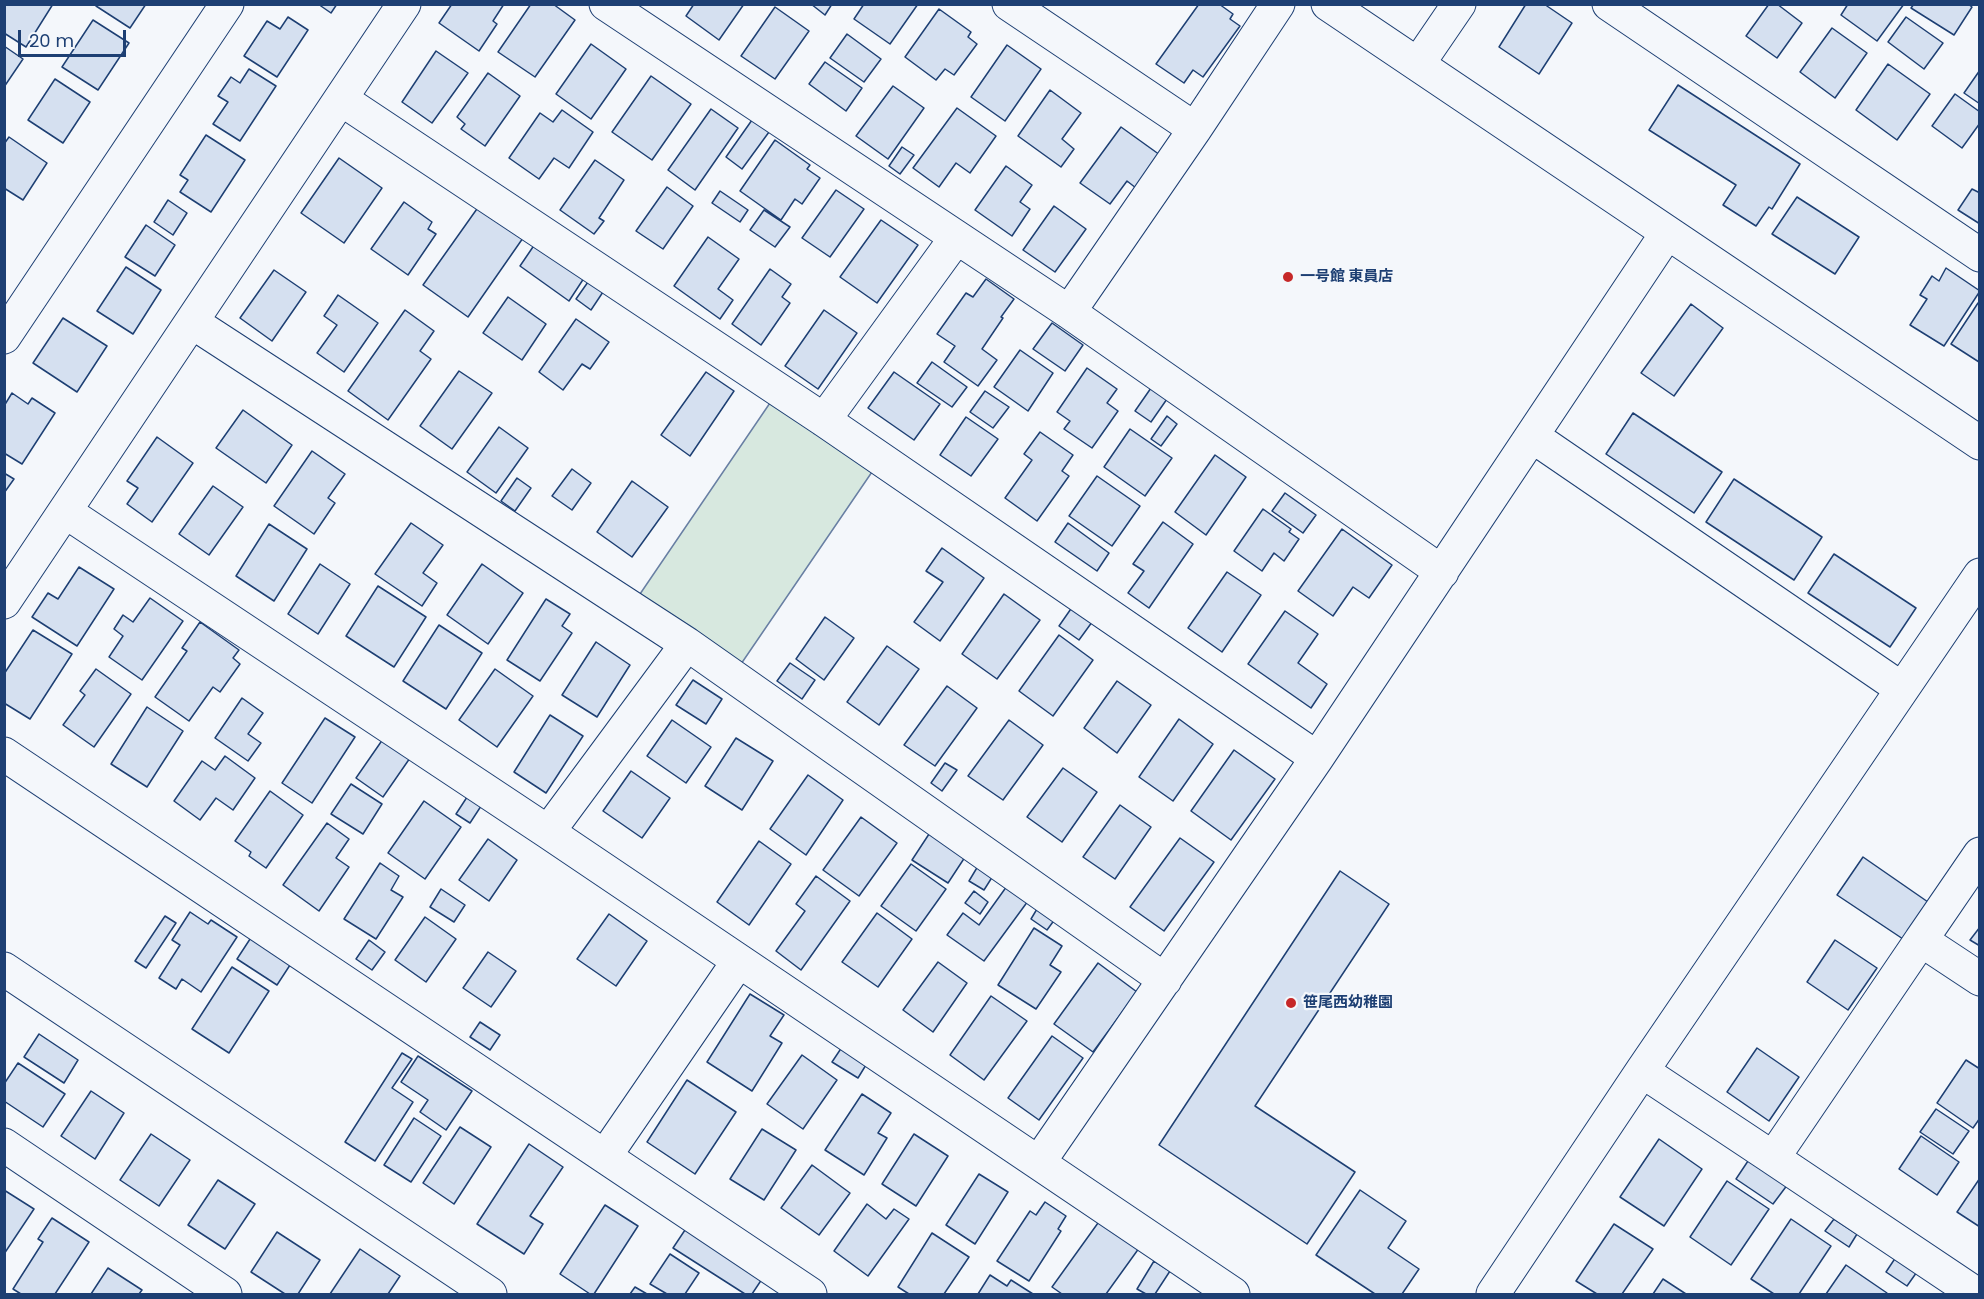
<!DOCTYPE html>
<meta charset="utf-8">
<style>
body{margin:0}
#map{position:relative;width:1984px;height:1299px;overflow:hidden;background:#f4f7fb;font-family:Poppins,sans-serif}
canvas{display:block}
.frame{position:absolute;inset:0;border:6px solid #1d3f73;pointer-events:none}
.scale{position:absolute;left:18px;top:30px;width:108px;height:27px;box-sizing:border-box;border:3px solid #1d3f73;border-top:0;padding-left:8px;font-size:18px;line-height:21px;white-space:nowrap;color:#1d3f73;-webkit-text-stroke:4px #f4f7fb;paint-order:stroke}
</style>
<div id="map">
<canvas width="1984" height="1299"></canvas>
<div class="frame"></div>
<div class="scale">20 m</div>
</div>
<script>
const c = document.querySelector('canvas').getContext('2d');
c.lineJoin = 'round';
function fillPath(path, color) { c.fillStyle = color; c.fill(path, 'evenodd'); }
function stroke(path, color, width, dash) { c.strokeStyle = color; c.lineWidth = width; c.lineCap = dash ? 'butt' : 'round'; c.setLineDash(dash || []); c.stroke(path); }
function drawText(font, color, halo, rows, align = 'center') {
  c.font = font + ' Poppins,"Noto Sans JP",sans-serif'; c.lineWidth = 4.5; c.setLineDash([]); c.textBaseline = 'middle'; c.strokeStyle = halo; c.fillStyle = color; for (const [text, x, y, turn = 0] of rows) {
    c.save(); c.translate(x, y); c.rotate((+turn || 0) * Math.PI / 180); c.textAlign = isNaN(turn) ? turn : align; if (halo) c.strokeText(text, 0, 0); c.fillText(text, 0, 0); c.restore();
  }
}
const green = new Path2D(`
 M772 400 874 469 741 664 640 594Z`);
fillPath(green, '#d7e8df');
stroke(green, '#687fa3', 1.5);
const building = new Path2D(`
 M4 4H53L26 47 4 33Z
 M97 4H146L130 28 96 6Z
 M318 4H337L331 13Z
 M452 4H504L493 21 497 24 479 51 439 23Z
 M531 4H553L575 20 535 77 498 52Z
 M694 4H744L719 40 686 16Z
 M811 4H832L825 15Z
 M864 4H918L890 44 854 19Z
 M1199 4H1219L1233 14 1230 19 1240 26 1203 77 1193 70 1184 83 1156 64Z
 M1526 4H1544L1572 23 1539 74 1499 47Z
 M1769 4H1777L1802 23 1777 58 1746 36Z
 M1848 4H1904L1877 41 1841 15Z
 M1914 4H1968L1972 7 1954 35 1911 8Z
 M775 7 809 31 775 79 741 56Z
 M939 9 971 32 968 37 977 44 954 75 945 69 936 80 905 57Z
 M288 17 308 30 277 77 244 56 267 21 280 29Z
 M1906 17 1943 43 1924 69 1888 42Z
 M93 20 129 43 98 90 62 67Z
 M1832 28 1867 53 1835 98 1800 72Z
 M847 34 881 59 864 82 830 58Z
 M591 44 626 69 591 119 556 94Z
 M1007 45 1041 69 1005 121 971 97Z
 M4 46 23 59 4 87Z
 M436 51 468 73 432 123 402 102Z
 M825 62 862 88 846 111 809 84Z
 M1888 64 1930 94 1897 140 1856 110Z
 M249 69 276 86 240 141 213 124 228 102 218 96 231 77 240 83Z
 M1980 70V104L1964 93Z
 M488 73 520 96 485 146 461 129 465 124 457 117Z
 M651 76 691 104 652 160 612 132Z
 M55 79 90 102 63 143 28 120Z
 M1678 85 1800 164 1772 209 1769 207 1756 226 1723 205 1736 185 1649 130Z
 M893 86 924 108 888 159 856 136Z
 M1050 90 1081 113 1062 139 1074 149 1061 167 1018 136Z
 M1955 94 1980 112V123L1962 148 1932 126Z
 M957 108 996 136 970 173 956 163 939 187 913 168Z
 M711 109 738 128 695 190 668 170Z
 M562 110 593 132 569 168 554 158 539 179 509 158 540 113 553 122Z
 M752 120 769 132 742 169 726 157Z
 M1121 127 1160 155 1136 188 1127 181 1110 204 1080 183Z
 M206 135 245 160 211 212 180 192 188 180 180 175Z
 M9 137 47 163 23 200 4 188V144Z
 M775 140 810 165 807 169 820 178 802 204 795 199 781 220 740 191Z
 M902 147 914 155 900 174 889 166Z
 M339 158 382 188 344 243 301 213Z
 M595 160 624 180 599 218 604 221 594 234 560 210Z
 M1006 166 1032 185 1020 202 1030 209 1012 236 975 210Z
 M667 187 693 206 663 249 636 231Z
 M1972 189 1980 193V224L1958 210Z
 M836 190 864 209 830 257 802 238Z
 M720 191 748 210 740 222 712 203Z
 M1797 197 1859 237 1835 274 1772 234Z
 M168 200 187 213 173 235 154 222Z
 M404 202 432 222 428 229 436 234 408 275 371 249Z
 M479 206 523 238 468 317 423 285Z
 M1054 206 1086 229 1055 272 1023 250Z
 M764 210 790 227 775 247 750 230Z
 M881 220 918 245 877 303 840 277Z
 M146 225 175 245 155 276 125 257Z
 M708 237 739 259 718 289 733 300 720 319 674 286Z
 M537 241 586 275 569 301 520 266Z
 M126 267 161 290 133 334 97 311Z
 M1946 268 1980 291 1944 346 1910 325 1927 299 1920 295 1932 276 1939 281Z
 M770 269 791 284 782 297 790 303 761 345 732 324Z
 M274 270 306 292 272 341 240 318Z
 M986 279 1014 299 1001 317 1003 318 982 349 997 360 978 386 944 362 955 346 937 334 966 293 973 297Z
 M588 282 603 292 591 310 576 299Z
 M338 295 378 323 344 372 317 353 337 325 324 316Z
 M508 297 546 324 522 360 483 333Z
 M1978 303 1980 304 1979 362 1951 344Z
 M1691 304 1723 328 1674 396 1641 373Z
 M405 310 434 331 420 351 431 359 388 420 348 391Z
 M824 310 857 333 818 389 785 366Z
 M63 318 107 346 77 392 33 363Z
 M576 319 609 342 590 369 582 364 563 390 539 372Z
 M1052 323 1083 345 1065 371 1033 349Z
 M1020 350 1053 373 1028 411 994 387Z
 M932 362 967 387 952 407 917 383Z
 M1087 368 1117 389 1107 403 1118 411 1092 448 1064 429 1070 421 1057 412Z
 M459 371 492 393 452 449 420 426Z
 M706 372 734 391 690 456 661 435Z
 M894 372 940 404 914 440 868 408Z
 M1151 388 1167 399 1151 422 1135 411Z
 M985 391 1009 407 993 428 970 412Z
 M12 393 28 404 32 398 55 413 22 464 4 453V406Z
 M243 410 292 445 266 483 216 448Z
 M1633 413 1722 472 1694 513 1606 454Z
 M1167 416 1177 424 1161 446 1151 439Z
 M966 417 998 439 971 476 940 455Z
 M499 427 528 448 496 493 467 472Z
 M1130 429 1172 458 1145 496 1104 467Z
 M1040 432 1073 455 1062 471 1069 476 1037 521 1005 498 1032 460 1024 454Z
 M157 437 193 463 152 522 127 504 138 488 127 481Z
 M312 451 345 474 328 498 335 503 314 534 274 506Z
 M1215 455 1246 477 1206 535 1175 512Z
 M572 469 591 483 572 510 552 496Z
 M4 473 14 479 4 493Z
 M1097 476 1140 506 1112 546 1069 516Z
 M517 478 531 488 515 511 501 501Z
 M1734 479 1822 537 1794 580 1706 522Z
 M632 481 668 507 632 557 597 532Z
 M213 486 243 507 209 555 179 534Z
 M1285 493 1316 515 1303 533 1272 511Z
 M1263 509 1291 529 1289 532 1299 539 1284 561 1274 553 1262 571 1234 551Z
 M1163 522 1193 544 1149 608 1128 593 1144 571 1133 564Z
 M411 523 443 545 423 573 437 583 422 606 375 574Z
 M1068 523 1109 553 1097 571 1055 542Z
 M269 524 307 549 274 601 236 576Z
 M1342 529 1392 565 1369 598 1353 587 1333 616 1298 591Z
 M942 548 984 578 940 641 914 622 943 582 926 571Z
 M1834 554 1916 608 1890 647 1808 593Z
 M320 564 350 584 318 634 288 614Z
 M482 564 523 593 488 644 447 615Z
 M79 567 114 589 77 646 32 617 48 593 58 599Z
 M1227 572 1261 595 1222 652 1188 628Z
 M378 586 426 617 394 667 346 636Z
 M1004 594 1040 620 997 679 962 654Z
 M150 598 183 621 142 680 109 657 123 636 114 629 123 615 133 622Z
 M546 599 570 614 562 626 572 633 540 681 507 660Z
 M1075 603 1095 618 1079 640 1059 626Z
 M1285 611 1318 634 1298 663 1327 684 1311 708 1248 664Z
 M825 617 854 638 824 680 796 659Z
 M200 622 239 650 233 658 240 664 220 692 213 687 189 721 155 697 187 651 182 648Z
 M439 625 482 653 446 709 403 681Z
 M33 630 72 654 30 719 4 703V674Z
 M1059 635 1093 660 1053 716 1019 691Z
 M596 642 630 665 597 717 562 695Z
 M887 646 919 669 879 725 847 702Z
 M790 663 815 680 802 699 777 681Z
 M96 669 131 694 94 747 63 725 85 695 80 691Z
 M495 669 533 696 497 747 459 720Z
 M693 680 722 699 706 724 676 705Z
 M1117 681 1151 705 1117 753 1084 728Z
 M947 686 977 708 935 766 904 745Z
 M242 698 263 713 248 734 261 743 248 761 215 738Z
 M147 707 183 731 147 787 111 764Z
 M550 715 583 736 546 793 514 772Z
 M325 718 355 737 312 803 282 783Z
 M1179 719 1213 744 1173 801 1139 777Z
 M672 720 711 747 686 783 647 756Z
 M1009 720 1043 745 1003 800 968 776Z
 M736 738 773 761 742 810 705 786Z
 M383 739 410 758 383 797 356 778Z
 M1234 750 1275 779 1231 840 1191 811Z
 M225 756 255 778 233 810 216 798 200 820 174 801 202 761 215 770Z
 M945 763 957 770 942 791 931 783Z
 M1063 768 1097 792 1062 842 1027 817Z
 M631 771 670 798 642 838 603 811Z
 M808 775 843 800 806 855 770 829Z
 M351 784 382 804 363 834 331 814Z
 M270 791 303 815 266 868 249 856 251 852 235 841Z
 M471 791 485 800 470 823 456 814Z
 M424 801 461 827 425 879 388 853Z
 M1120 805 1151 827 1115 879 1083 857Z
 M861 817 897 843 859 896 823 870Z
 M327 823 349 839 336 858 349 867 319 911 283 885Z
 M931 831 967 854 948 883 912 860Z
 M1180 838 1214 862 1164 931 1130 907Z
 M488 839 517 860 489 901 459 880Z
 M759 841 791 864 749 925 717 902Z
 M1863 857 1928 902 1903 939 1837 895Z
 M981 861 996 871 984 890 969 881Z
 M380 863 399 876 391 890 403 897 376 939 344 919Z
 M911 864 946 889 916 931 881 906Z
 M1340 871 1389 904 1255 1106 1355 1172 1307 1244 1159 1145Z
 M816 876 850 901 801 970 776 951 805 911 796 904Z
 M1007 886 1028 901 984 961 947 935 963 913 979 925Z
 M441 889 465 905 454 922 430 907Z
 M974 891 988 902 980 914 965 903Z
 M1040 904 1058 915 1047 930 1031 919Z
 M190 912 208 924 211 920 237 937 201 992 182 979 176 989 159 978 180 945 172 940Z
 M877 913 912 939 878 987 842 962Z
 M609 914 647 941 616 986 577 959Z
 M165 916 176 923 146 968 135 961Z
 M425 917 456 939 426 982 395 960Z
 M1980 927V946L1970 940Z
 M1034 928 1062 946 1050 965 1061 972 1036 1009 998 985Z
 M252 936 292 962 277 985 237 959Z
 M369 940 385 952 372 970 356 959Z
 M1835 940 1877 968 1848 1010 1807 982Z
 M488 952 516 971 491 1007 463 988Z
 M938 962 967 983 933 1032 903 1010Z
 M1098 963 1137 992 1093 1052 1054 1024Z
 M232 967 269 991 229 1053 192 1029Z
 M750 994 784 1015 770 1036 782 1043 752 1091 707 1062Z
 M991 996 1027 1021 984 1080 950 1055Z
 M480 1022 500 1035 490 1050 470 1037Z
 M39 1034 78 1060 64 1083 24 1057Z
 M1052 1036 1083 1058 1039 1120 1008 1098Z
 M844 1044 869 1060 858 1078 832 1062Z
 M1757 1048 1799 1077 1769 1121 1727 1092Z
 M402 1053 412 1059 392 1088 413 1102 375 1161 345 1142Z
 M802 1055 837 1080 803 1129 767 1104Z
 M418 1056 472 1091 446 1130 420 1112 428 1100 401 1082Z
 M1966 1060 1980 1069V1118L1973 1128 1937 1103Z
 M18 1063 65 1094 43 1127 4 1101V1084Z
 M687 1080 736 1112 695 1174 647 1142Z
 M91 1091 124 1113 95 1159 61 1136Z
 M862 1094 891 1113 878 1133 887 1138 864 1175 825 1150Z
 M1936 1109 1969 1131 1953 1154 1920 1132Z
 M414 1118 441 1136 411 1182 384 1165Z
 M460 1127 491 1147 454 1204 423 1183Z
 M762 1129 796 1150 764 1200 730 1179Z
 M151 1134 190 1160 159 1206 120 1180Z
 M914 1134 948 1156 916 1206 882 1184Z
 M1921 1136 1959 1162 1937 1195 1899 1169Z
 M1659 1139 1702 1169 1664 1226 1620 1197Z
 M529 1144 563 1167 530 1216 543 1224 524 1254 477 1224Z
 M1750 1158 1788 1184 1773 1204 1736 1179Z
 M812 1165 850 1193 819 1235 781 1208Z
 M979 1174 1008 1192 975 1244 946 1225Z
 M1980 1178V1227L1957 1212Z
 M218 1180 255 1204 225 1249 188 1225Z
 M1727 1181 1769 1209 1731 1265 1690 1237Z
 M4 1190 34 1209 4 1254Z
 M1360 1190 1406 1221 1388 1248 1419 1269 1402 1294H1375L1316 1255Z
 M1045 1202 1066 1216 1058 1229 1061 1231 1029 1281 997 1261 1030 1211 1036 1215Z
 M867 1204 886 1219 894 1209 909 1219 868 1276 834 1251Z
 M605 1205 638 1226 594 1294H590L560 1274Z
 M1103 1216 1142 1244 1106 1294H1062L1052 1287Z
 M52 1218 89 1242 55 1294H21L13 1289 43 1242 38 1239Z
 M1791 1219 1831 1246 1799 1294H1774L1751 1279Z
 M1834 1219 1857 1234 1849 1247 1825 1231Z
 M689 1224 766 1273 752 1294H745L673 1248Z
 M1614 1224 1653 1249 1622 1294H1597L1576 1281Z
 M277 1232 320 1260 298 1294H285L251 1272Z
 M932 1233 969 1257 944 1294H909L898 1287Z
 M360 1249 400 1276 388 1294H330Z
 M670 1254 699 1273 685 1294H667L650 1284Z
 M1898 1254 1919 1269 1907 1286 1886 1272Z
 M1154 1261 1170 1271 1155 1294H1146L1137 1289Z
 M1846 1265 1887 1293 1886 1294H1826Z
 M108 1268 142 1290 139 1294H91Z
 M990 1275 1007 1286 1011 1280 1033 1294H978Z
 M1663 1279 1686 1294H1653Z
 M635 1287 647 1294H630Z`);
fillPath(building, '#d5e0f0');
stroke(building, '#1d3f73', 1.5);
const minor = new Path2D(`
 M606 4 1069 312 1442 572
 M1009 4 1195 129
 M1328 4 1980 443
 M1609 4 1980 255
 M1418 64 1459 4
 M341 99 824 420 1317 758
 M1069 312 1195 129 1278 4
 M192 322 687 644 1165 980
 M4 337 227 4
 M824 420 956 238
 M1532 436 1902 689
 M66 512 548 832 1233 1294
 M4 602 404 4
 M4 754 810 1294
 M548 832 687 644
 M1921 940 1980 854
 M4 969 490 1294
 M1642 1071 1773 1158 1921 940 1980 979
 M4 1145 225 1294
 M605 1156 738 962
 M1773 1158 1976 1294
 M1039 1162 1317 758 1667 233
 M1493 1294 1642 1071 1980 575`);
stroke(minor, '#1d3f73', 35);
stroke(minor, '#f4f7fb', 33);
for (const [x, y, r, color] of [
 [1288,277,6,"#c62828"],
 [1291,1003,6,"#c62828"]
]) { const dot = new Path2D(); dot.arc(x, y, r, 0, 2 * Math.PI); c.fillStyle = color; c.fill(dot); stroke(dot, '#f4f7fb', 2); }
drawText('bold 15px', '#1d3f73', '#f4f7fb', [
 ["一号館 東員店",1300,277],
 ["笹尾西幼稚園",1303,1003]
], 'left');
</script>
